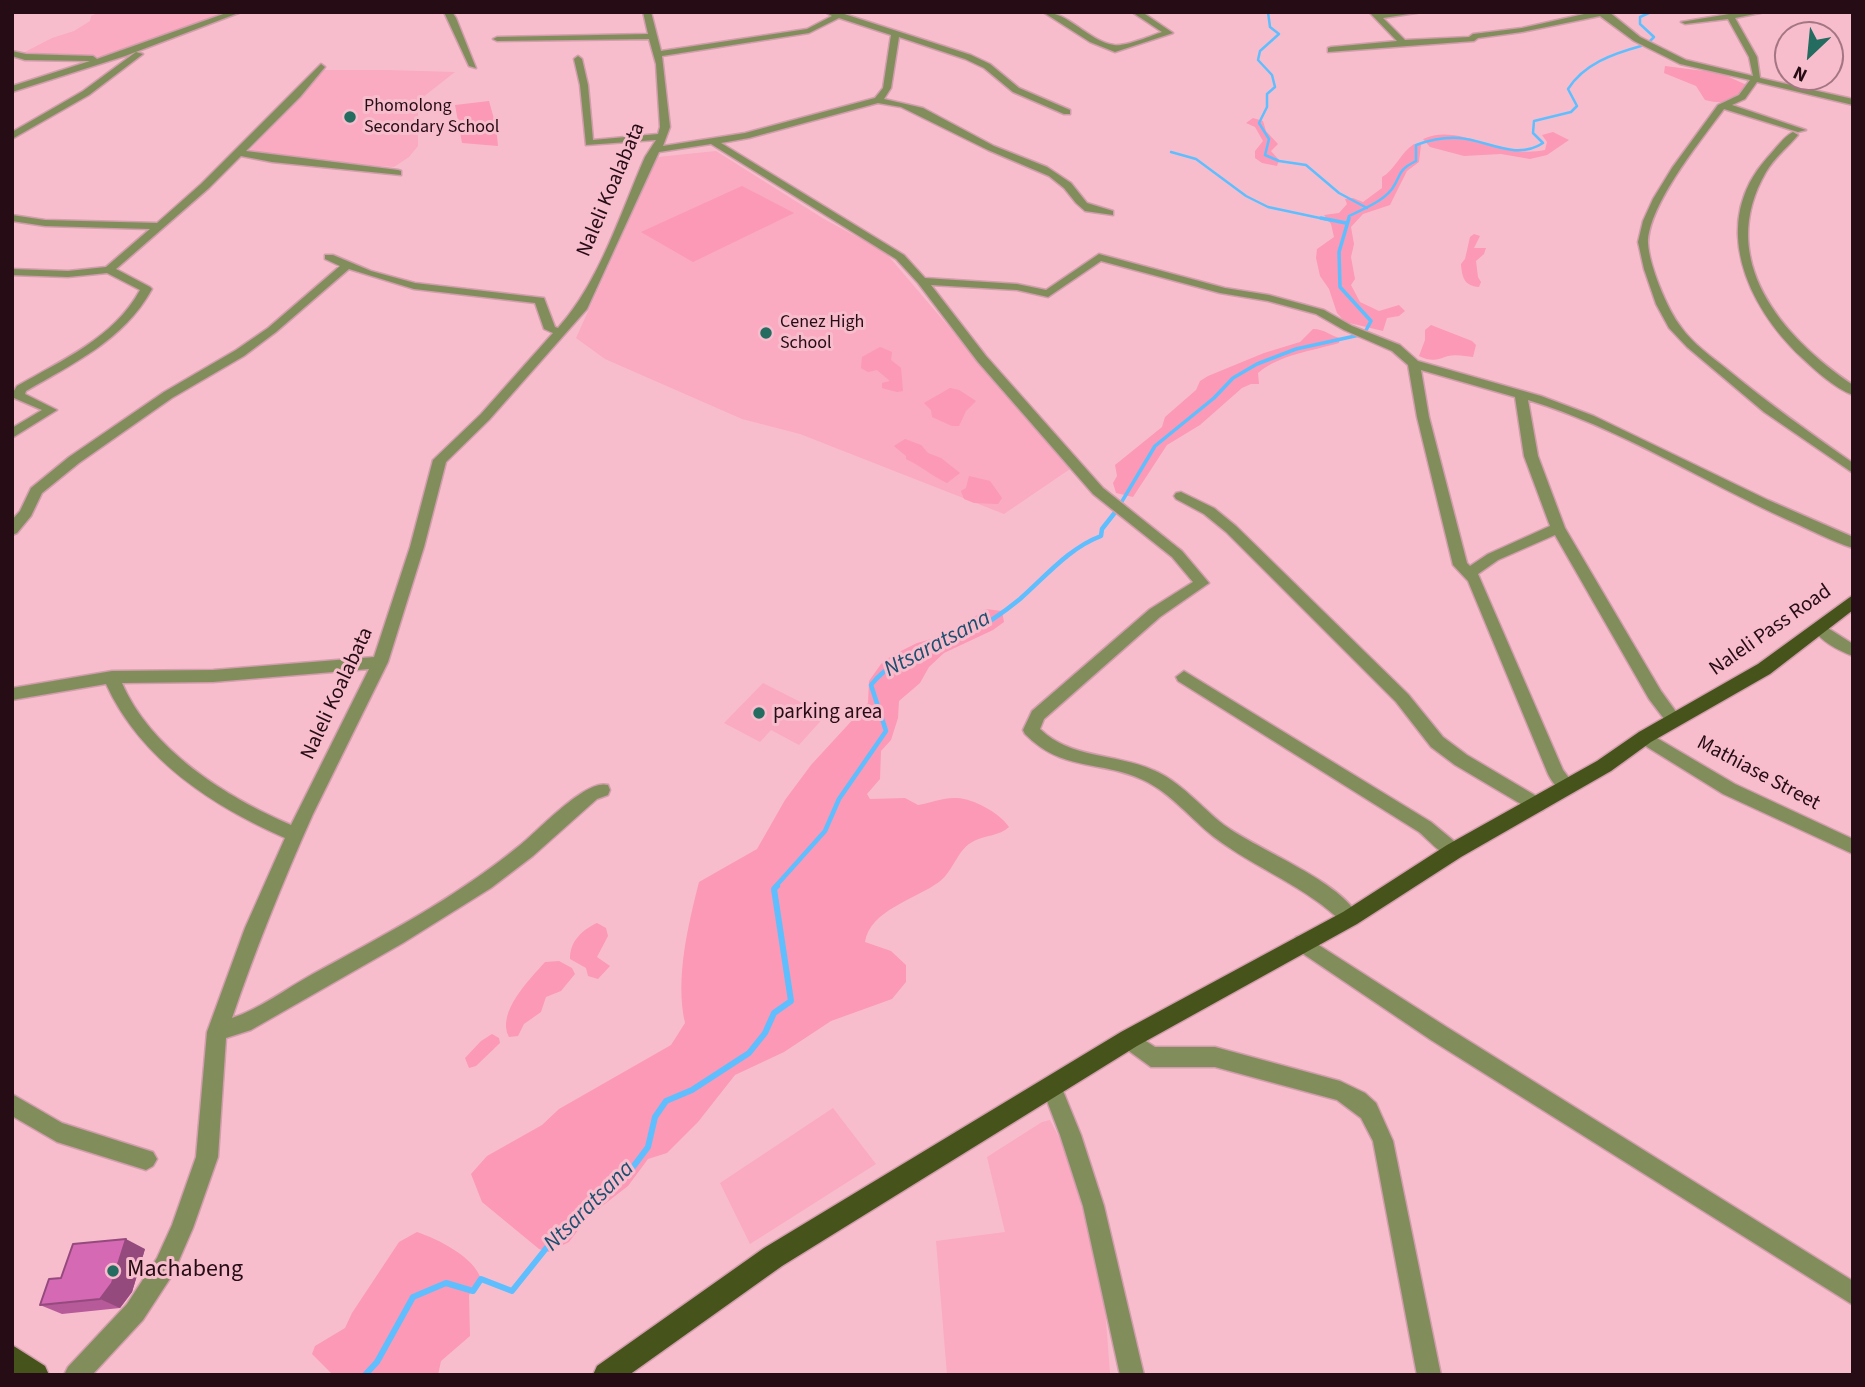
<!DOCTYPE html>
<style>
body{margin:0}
#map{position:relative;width:1865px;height:1387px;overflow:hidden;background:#f8bdcd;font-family:"Source Sans 3",sans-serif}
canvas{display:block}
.frame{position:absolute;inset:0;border:14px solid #260c15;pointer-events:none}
.north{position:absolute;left:1774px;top:21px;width:70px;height:70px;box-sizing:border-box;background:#f8bdcd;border:2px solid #a47683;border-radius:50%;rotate:206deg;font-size:19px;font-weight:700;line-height:28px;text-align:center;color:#260c15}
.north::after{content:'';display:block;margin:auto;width:24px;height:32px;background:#246b60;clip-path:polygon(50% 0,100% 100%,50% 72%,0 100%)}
</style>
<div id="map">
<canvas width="1865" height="1387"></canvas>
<div class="frame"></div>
<div class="north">N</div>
</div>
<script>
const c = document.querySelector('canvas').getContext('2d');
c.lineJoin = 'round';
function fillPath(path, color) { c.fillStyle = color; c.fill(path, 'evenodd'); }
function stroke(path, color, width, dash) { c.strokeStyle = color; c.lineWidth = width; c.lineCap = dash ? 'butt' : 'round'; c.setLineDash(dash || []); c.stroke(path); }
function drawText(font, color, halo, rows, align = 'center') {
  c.font = font + ' "Source Sans 3",sans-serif'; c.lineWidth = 6; c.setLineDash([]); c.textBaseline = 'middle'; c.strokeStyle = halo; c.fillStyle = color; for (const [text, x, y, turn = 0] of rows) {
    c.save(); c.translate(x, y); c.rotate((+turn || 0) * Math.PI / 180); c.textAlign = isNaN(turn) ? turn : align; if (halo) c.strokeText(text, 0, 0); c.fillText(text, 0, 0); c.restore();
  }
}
fillPath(new Path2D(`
 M100 12H228L107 57 21 54 52 38 74 31 90 21 91 16Z
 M324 70H387L455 72 418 101V146L409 157 394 167 318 162 248 152Z
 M716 151 824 219 885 252 1070 469 1004 514 800 434 742 419 605 359 576 338 658 157Z
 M763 683 826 715 799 745 771 730 760 742 724 723Z
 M833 1108 876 1164 750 1244 720 1183Z
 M1050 1120 1065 1149 1103 1282 1110 1373 947 1375 936 1241 1005 1232 987 1157 1042 1122Z`), '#faaac1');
fillPath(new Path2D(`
 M1665 66 1720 73 1749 86C1736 102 1725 105 1705 100L1696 86 1664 73Z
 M489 101 496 126 498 146 462 143 455 105Z
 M1253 118 1263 121 1266 131 1278 144 1271 151 1279 160 1277 166 1262 163 1255 158V151L1263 141 1255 127 1246 123Z
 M1553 132 1569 140 1547 155 1530 159 1501 154 1464 156 1430 147 1423 139C1461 122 1498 160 1545 150L1547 142 1542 135Z
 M1414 144 1421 145 1419 162 1407 171 1390 205 1363 214 1351 227 1354 244 1351 257 1355 279 1351 285 1360 302 1379 311 1399 305 1405 311 1399 316 1387 318 1383 331 1345 322 1337 313 1329 289 1320 276 1316 258 1317 249 1334 237 1331 224 1324 215 1339 213 1347 204 1345 199 1353 198 1363 202 1382 188V177C1395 170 1401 152 1414 144Z
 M742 186 794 213 693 262 641 232Z
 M1474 234 1480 236 1474 248H1486L1484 254 1476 261 1478 277 1481 282 1479 287C1464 286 1462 277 1461 264L1465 259 1470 237Z
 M1431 325 1472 341 1476 345 1473 357C1466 356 1456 354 1448 356 1436 360 1432 362 1419 356L1425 340V330Z
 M1313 329C1325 329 1330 336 1340 338L1339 343C1312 351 1281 354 1258 373L1259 384H1251L1242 388 1200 425 1167 445 1133 497 1116 493 1113 483 1117 476 1115 465 1162 427 1165 417 1196 390 1200 381 1208 376 1264 353 1300 342Z
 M880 347 892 352 891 360 901 368 903 391 897 392 882 388V383L890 381 877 370 868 372 861 368 862 357Z
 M950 388 959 390 976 401 966 411 959 426H952L932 417 931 410 924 403Z
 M905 439 921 445 928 453 941 458 960 473 947 483C932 476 921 466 906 459V456L894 446Z
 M969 476 990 481 1002 498 998 504 974 503 964 499 961 491 966 488Z
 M986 609 1002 611 1004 622 993 630 944 653 929 667 920 683 899 701 898 718 891 740 881 751 880 779 867 794 870 799 905 798 918 805C930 803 945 797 957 798 974 799 1000 813 1009 827 999 836 986 835 974 841 957 849 954 871 939 882 916 899 870 910 865 942L891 951 906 965V982L892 999 831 1021 784 1052 735 1075 698 1122 667 1153 648 1159 628 1186 588 1217 569 1242 549 1252 539 1249 482 1202 471 1174 487 1156 542 1125 559 1109 671 1045 685 1023C675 978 688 926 699 882L757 849 785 800 811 765 868 703 869 681 881 664 891 656 917 643 949 634Z
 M597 923 606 928 608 936 597 957 610 966 598 979 588 976 586 968 570 959C570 941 582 930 597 923Z
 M559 961 572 968 575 974 561 991 546 997 541 1012 524 1024 518 1036 509 1037C496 1013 529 980 545 962Z
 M492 1034 499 1038 500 1043 476 1066 469 1068 465 1058 481 1041Z
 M417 1232C438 1239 474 1257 481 1279L469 1295 470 1336 441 1361 438 1375H333L312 1354 315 1346 345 1328 352 1313 399 1242Z`), '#fb99b6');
stroke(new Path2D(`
 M1268 12 1270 27 1279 34 1260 51 1258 60 1272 75 1275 87 1267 94V107L1259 123 1269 139 1265 155 1279 161 1306 165 1339 193 1367 208
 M1650 41 1654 37 1640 24V17L1651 12
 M1171 152 1196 159 1246 196 1268 207 1329 220
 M1348 220 1349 216C1363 209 1382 202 1392 189 1402 175 1396 171 1416 161V145C1430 140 1444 137 1459 138 1487 140 1516 161 1543 143L1533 133 1534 121 1571 112 1577 106 1568 89C1584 64 1612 54 1641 46`), '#5fbefe', 2.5);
stroke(new Path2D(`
 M1321 218 1346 223
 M1118 508 1155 446 1214 398 1233 378 1257 364 1296 349 1364 334 1371 321 1340 287 1339 252 1349 218`), '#5fbefe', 3.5);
stroke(new Path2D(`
 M775 887 825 831 839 799 886 731 871 685C894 655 928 653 961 638 980 628 1003 613 1020 599 1046 576 1069 548 1101 536L1102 529 1120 506`), '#5fbefe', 4.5);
stroke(new Path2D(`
 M365 1375 377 1362 413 1297 446 1283 473 1291 481 1279 512 1291 560 1231 627 1175 648 1147 655 1117 666 1101 692 1090 749 1053 765 1033 774 1013 791 1001 774 889 777 886`), '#5fbefe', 6);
const minor = new Path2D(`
 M229 12H241L125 56 12 92V86L90 61 25 60 12 56V51L26 54 93 56 97 59Z
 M444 12H452L456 18 476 68 469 66Z
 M643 12H651L661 51 807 29 832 16 825 12H838L971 55 990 64 1019 88 1070 110V114H1064L1013 92 984 68 965 59 899 37 891 88 884 99 923 108 994 146 1047 167 1071 183 1087 203 1113 211V215L1085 211 1076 203 1064 188 1049 176 988 150 901 107 878 103 749 138 721 143 904 255 925 278 1017 284 1046 290 1099 254 1225 288 1269 295 1324 310 1352 326 1400 345 1418 361 1541 396 1594 416 1768 500 1853 537V548C1831 541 1809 529 1788 520 1702 481 1620 428 1528 400L1538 456 1565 528 1661 691 1682 720 1680 724H1668L1649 699 1555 535 1498 560 1478 574 1563 770 1576 787 1574 792C1562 796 1553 784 1548 774L1468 581 1453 565 1417 417 1408 365 1392 351 1344 330 1316 314 1268 301 1220 293 1101 261 1048 297 1017 290 931 285 986 356 1103 488 1182 551 1209 583 1160 617 1044 719 1040 729C1071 759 1115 753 1153 770 1180 781 1201 807 1224 825 1258 850 1343 882 1359 918L1356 924 1350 926 1344 924C1306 886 1256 869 1214 837 1191 819 1171 793 1143 780 1101 760 1062 772 1025 734L1023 730 1032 711 1150 609 1193 582 1172 557 1093 494 978 362 918 283 896 259 711 144 659 152 587 309 489 420 446 462 424 547 388 662 313 814C284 879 256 948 232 1018 259 1009 286 989 311 975 382 936 456 898 519 846 537 832 586 778 608 785L610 790 608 795 597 799 533 856 491 888 403 943 251 1030 226 1038 218 1157 193 1228 173 1274 143 1320 92 1375H64L68 1367 127 1304 157 1258 172 1225 196 1157 207 1032 245 928 285 838C212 806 140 759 106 684L12 700V688L112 671 213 670 374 657 410 547 433 460 481 414 553 333 544 329 535 303 414 289 349 269 276 332 244 356 172 398 79 463 42 493 31 516 17 533 12 535V520L20 511 31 488 69 457 164 392 236 350 268 328 340 266 325 259V255H333L371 271 415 283 544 298 555 327 558 328C600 281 620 214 645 157L656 140 586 145 580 85 574 59 578 56 582 59 588 85 593 140 658 134 660 127 656 64 649 39 497 41 493 39 497 37 648 34ZM839 18 891 35 883 88 875 98 745 133 663 146 670 127 662 56 809 33ZM1421 370 1515 397 1524 456 1550 526 1488 554 1470 566 1467 563 1429 417ZM369 669 291 825C226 797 151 750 122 683L213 682Z
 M1043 12C1069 12 1088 41 1114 45 1124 47 1151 36 1162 32L1132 12H1142L1173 33 1115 52 1090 42Z
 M1369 12H1422L1383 18 1405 40 1469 37 1473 34 1522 28 1593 12H1609L1640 37 1686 60 1753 76 1749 57 1728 19 1685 24 1681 22 1741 12H1765L1735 18 1757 57 1760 78 1853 99V105L1757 82 1745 99 1732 105 1806 130 1798 132 1724 109C1702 139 1648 205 1648 243 1649 265 1667 309 1681 327 1693 344 1712 357 1728 370 1768 403 1810 433 1853 463V473L1764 412 1687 347 1669 328 1656 304 1644 269 1638 242 1643 221 1653 199 1672 168 1718 105 1739 95 1750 80 1680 64 1634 41 1600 16 1522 32 1478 38 1474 41 1328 52V48L1331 47 1397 41Z
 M136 52 143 54 89 95 12 139V132L83 91Z
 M321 64 325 67 300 97 246 151 398 170 401 171V175L272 162 241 156 209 188 116 269 150 287 152 289C124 340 74 363 26 391L25 394 57 410 12 438V428L42 410 14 398 12 394 17 386C62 360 114 338 140 290L107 273 68 277 12 275V269L68 271 106 267 150 229 45 226 12 221V215L45 220 157 223 201 184Z
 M1793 132 1798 135C1788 147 1774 158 1766 172 1715 260 1782 337 1853 385V395C1834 388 1815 370 1801 357 1747 306 1709 223 1767 158 1775 150 1783 137 1793 132Z
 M1181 492 1214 508 1236 526 1408 694 1443 737 1467 755 1543 800 1546 805 1543 810 1537 812 1531 810 1455 765 1431 747 1396 702 1226 532 1204 514 1176 499 1174 496 1176 493Z
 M1820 623 1853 644V656C1837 650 1822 642 1812 628Z
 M1184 671 1431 822 1460 846 1463 851 1460 856C1445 861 1430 841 1419 832L1178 681 1176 677Z
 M1645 731 1735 784 1853 839V854L1723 794 1639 742 1637 737 1639 732Z
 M1303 935 1445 1026 1853 1281V1305L1431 1040 1296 949 1294 943 1296 937Z
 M1129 1030 1155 1047H1215L1340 1081 1365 1093 1376 1103 1393 1141 1441 1375H1417L1373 1141 1361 1118 1337 1100 1215 1067H1151L1122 1046 1119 1039 1122 1032Z
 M1052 1078 1059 1081 1081 1135 1104 1206 1144 1375H1120L1083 1206 1060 1135 1042 1088 1045 1081Z
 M12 1094 62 1123 153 1152 157 1159 153 1166 146 1170 57 1142 12 1116Z`);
const major = new Path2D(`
 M1853 595V610L1770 674 1651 742 1611 771 1461 857 1357 924 1137 1046 782 1266 629 1375H593L597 1366 764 1248 1121 1032 1343 912 1447 845 1597 761 1639 732 1758 664Z
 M12 1345 45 1366 49 1375 12 1374Z`);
stroke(minor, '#d29dac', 3);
stroke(major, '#d29dac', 3);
fillPath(minor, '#818e5c');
fillPath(major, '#46531a');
fillPath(new Path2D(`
 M145 1249 132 1292 120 1308 62 1314 40 1305Z`), '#b75a9a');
fillPath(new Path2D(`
 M126 1239 145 1249 132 1292 120 1308 100 1299Z`), '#954a7d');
const building = new Path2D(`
 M126 1239 112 1283 100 1299 40 1305 49 1279 61 1278 73 1244Z`);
fillPath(building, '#d569b3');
stroke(building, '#954a7d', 2);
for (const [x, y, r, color] of [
 [350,117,7,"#246b60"],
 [766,333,7,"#246b60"],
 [759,713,7,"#246b60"],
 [113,1271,7,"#246b60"]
]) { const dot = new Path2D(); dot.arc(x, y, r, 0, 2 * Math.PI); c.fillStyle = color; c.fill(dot); stroke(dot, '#f8bdcd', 2.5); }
drawText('18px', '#260c15', '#f8bdcd', [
 ["Phomolong",364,107],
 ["Secondary School",364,128],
 ["Cenez High",780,323],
 ["School",780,344]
], 'left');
drawText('21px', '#260c15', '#f8bdcd', [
 ["Naleli Koalabata",612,190,-67],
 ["Naleli Pass Road",1771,631,-35],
 ["Naleli Koalabata",338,694,-65],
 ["Mathiase Street",1758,774,28]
]);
drawText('21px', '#260c15', '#f8bdcd', [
 ["parking area",773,713]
], 'left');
drawText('italic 23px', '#1c4e6f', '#f8bdcd', [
 ["Ntsaratsana",938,645,-28],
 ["Ntsaratsana",590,1207,-45]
]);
drawText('24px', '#260c15', '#f8bdcd', [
 ["Machabeng",127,1271]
], 'left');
</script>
